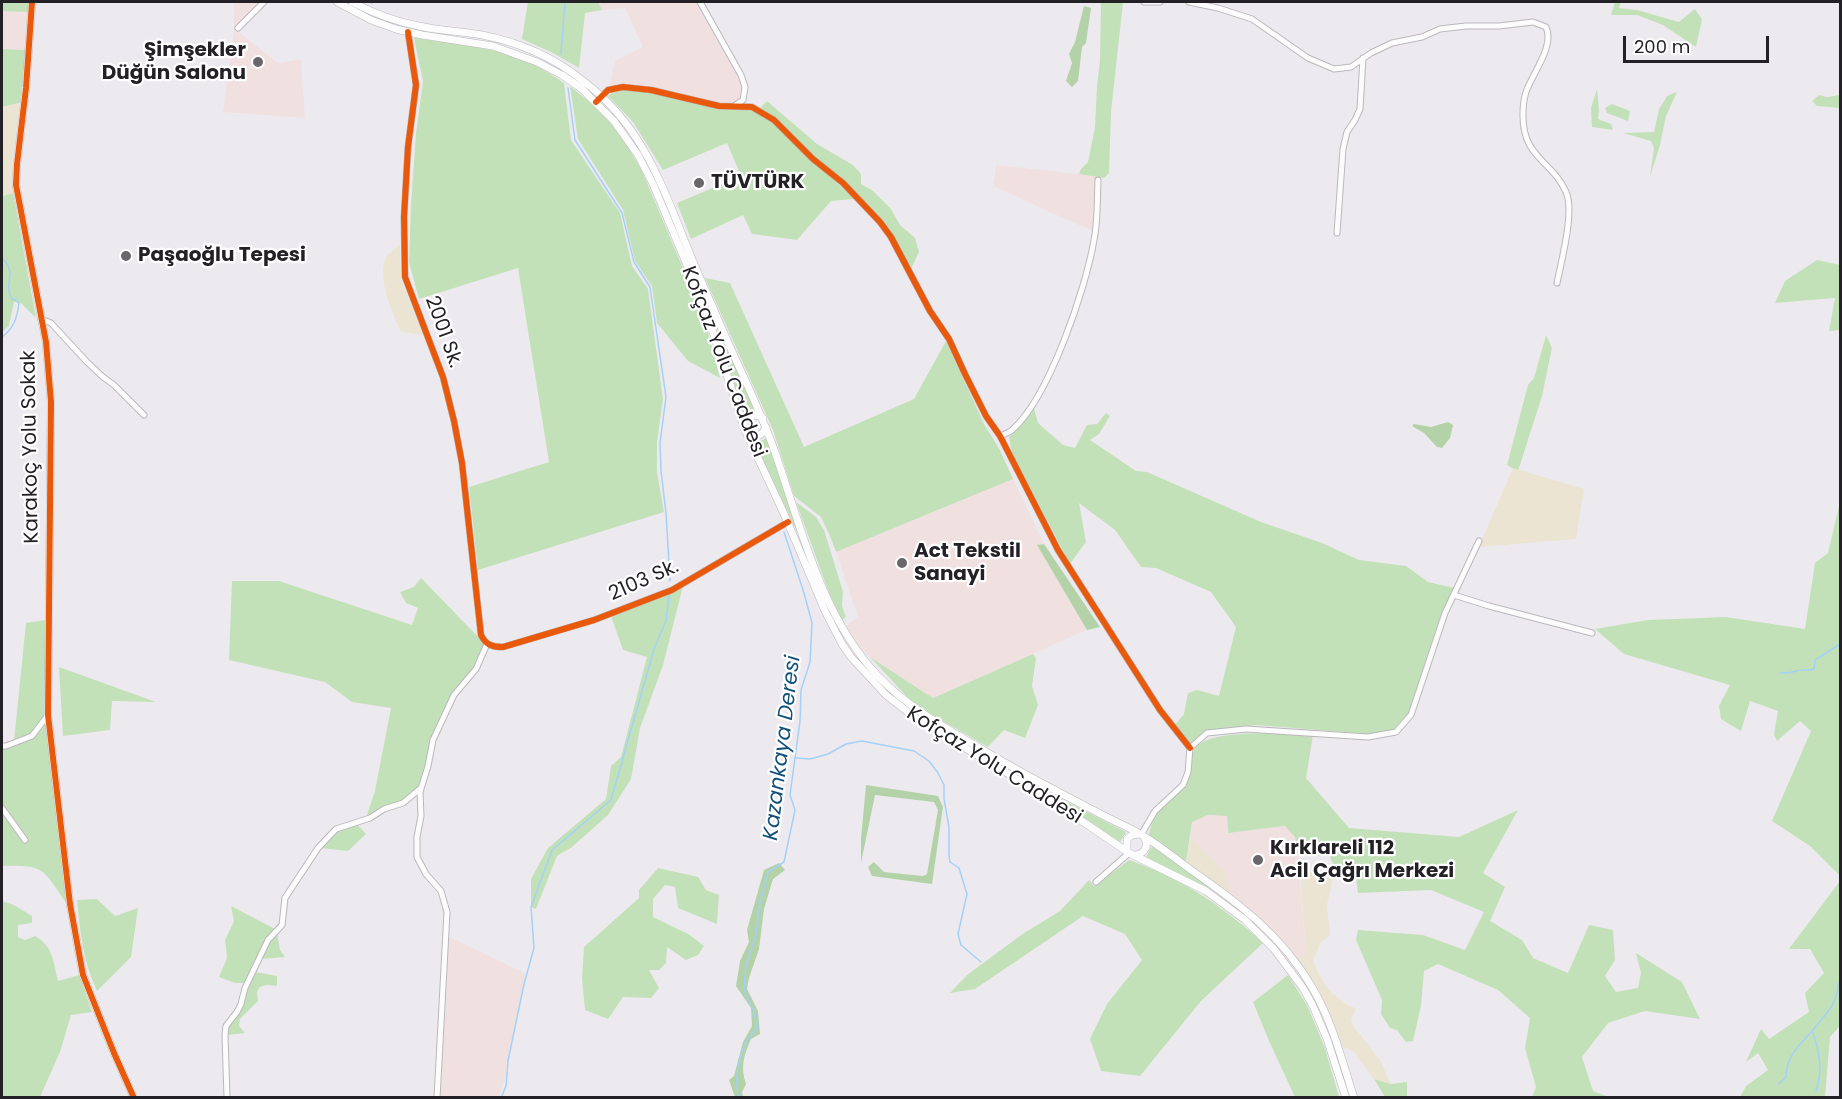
<!DOCTYPE html>
<meta charset="utf-8">
<style>
body{margin:0}
#map{position:relative;width:1842px;height:1099px;overflow:hidden;background:#edeaef;font-family:Poppins,sans-serif}
canvas{display:block}
.frame{position:absolute;inset:0;border:3px solid #242126;pointer-events:none}
.scale{position:absolute;left:1623px;top:36px;width:146px;height:27px;box-sizing:border-box;border:3px solid #242126;border-top:0;padding-left:8px;font-size:18px;line-height:21px;white-space:nowrap;color:#242126;-webkit-text-stroke:4px #fff;paint-order:stroke}
</style>
<div id="map">
<canvas width="1842" height="1099"></canvas>
<div class="frame"></div>
<div class="scale">200 m</div>
</div>
<script>
const c = document.querySelector('canvas').getContext('2d');
c.lineJoin = 'round';
function fillPath(path, color) { c.fillStyle = color; c.fill(path, 'evenodd'); }
function stroke(path, color, width, dash) { c.strokeStyle = color; c.lineWidth = width; c.lineCap = dash ? 'butt' : 'round'; c.setLineDash(dash || []); c.stroke(path); }
function drawText(font, color, halo, rows, align = 'center') {
  c.font = font + ' Poppins,sans-serif'; c.lineWidth = 4.5; c.setLineDash([]); c.textBaseline = 'middle'; c.strokeStyle = halo; c.fillStyle = color; for (const [text, x, y, turn = 0] of rows) {
    c.save(); c.translate(x, y); c.rotate((+turn || 0) * Math.PI / 180); c.textAlign = isNaN(turn) ? turn : align; if (halo) c.strokeText(text, 0, 0); c.fillText(text, 0, 0); c.restore();
  }
}
fillPath(new Path2D(`
 M234 2H261L235 29 278 63 301 59 305 118 223 112 234 28Z
 M598 2H698L737 72 742 87 740 99 732 104H720L645 85 624 83 610 86 615 61 643 47 625 8 602 10Z
 M2 11 28 12 26 50 2 49Z
 M996 165 1096 176 1092 231 993 186Z
 M1013 479 1044 544 1038 546 1087 630 933 698 870 657 860 649 846 626 858 617 836 552Z
 M1208 815 1227 816 1228 833 1286 826 1295 837 1298 856 1306 954 1297 959 1277 934 1232 894 1223 869 1190 838 1192 822Z
 M446 935 526 974 504 1082 499 1097 437 1098Z`), '#f0e1e0');
fillPath(new Path2D(`
 M2 2H29L28 12 2 11Z
 M528 2H598L602 10 585 13 579 68 553 53 522 39Z
 M1101 2H1123L1111 112 1109 173 1104 178 1079 174 1081 169 1088 162 1095 127 1097 87 1100 60Z
 M1615 2H1621L1619 8 1637 10 1679 22 1695 9 1702 19 1696 47 1663 25 1637 15H1611Z
 M414 38C455 44 499 47 536 66 546 71 555 77 564 83L571 140 620 213 632 266 648 289 663 399 657 442V472L664 512 478 570 469 487 549 462 518 268 419 299 409 262 411 204 416 133 423 81Z
 M2 49 26 50 20 103 2 107Z
 M570 86 597 108 612 125 628 147 642 171 704 318 720 378 688 361 657 323 652 286 635 261 623 210 578 139Z
 M1597 89 1599 110 1598 119 1611 124 1613 130 1592 127 1591 108Z
 M624 90 653 93 751 108 772 121 854 199 831 201 797 240 752 234 743 215 691 239 677 203 741 176 727 143 663 170 633 122 608 96 612 93Z
 M1677 92 1666 116 1660 145 1650 177 1654 148 1651 141 1623 133 1654 132 1659 109 1667 96Z
 M1819 95 1827 97 1840 95V108L1817 106 1812 101Z
 M767 101 817 144 853 165 861 174V184L873 191 891 209 900 225 915 238 919 252 911 269 893 236 814 157 792 134 775 119 759 109Z
 M1612 104 1630 111 1628 121 1607 113 1605 108Z
 M13 193 36 318 21 303 14 302 9 326 2 332V196Z
 M1817 260 1840 265V330L1829 331 1835 298 1775 303 1785 281Z
 M705 278 730 283 804 447 914 399 946 341 984 424 1000 450 1013 479 836 552 830 536 821 517 794 496 773 430Z
 M715 322 756 410 744 415Z
 M1546 335 1552 348 1542 396 1518 471 1507 465 1528 385 1534 378Z
 M1034 408 1038 423 1063 445 1075 448 1087 425 1097 424 1106 413 1110 416 1099 434 1090 440 1136 471 1147 472 1261 522 1322 543 1359 560 1406 566 1428 582 1454 588 1435 632 1409 713 1394 729 1381 733 1368 734 1256 725 1203 732 1190 744 1175 725 1184 714 1188 693 1197 690 1219 696 1236 627 1211 592 1156 568 1141 567 1115 530 1079 503 1086 542 1070 564 1012 453 1009 437 1021 426Z
 M767 438 799 536 755 443Z
 M796 502 816 517 824 530 843 592 842 606 846 617 842 620 829 593Z
 M1840 502V876L1810 846 1772 821 1811 731 1800 721 1777 741 1774 734 1778 711 1750 701 1741 731 1721 719 1719 706 1730 685 1624 654 1595 629 1648 620 1726 617 1805 629 1815 563 1828 553Z
 M421 578 484 643 474 668 452 694 420 787 402 802 366 818 375 791 391 708 352 702 325 682 229 660 232 581H279L412 625 418 608 406 603 400 592 414 587Z
 M683 586 663 665 640 728 631 779 608 815 572 847 557 856 536 909 531 907V879L548 848 606 799 611 766 621 757 647 657 623 650 611 616 673 592Z
 M45 620V715L31 734 14 741 26 623Z
 M1033 654 1036 658 1032 686 1038 705 1025 738 1004 730 988 747 930 714 910 700 870 657 933 698Z
 M59 667 156 702 112 701 110 730 63 736Z
 M46 721 66 903C43 869 45 865 2 866V749H5L32 738Z
 M1267 733 1313 735 1306 778 1349 828 1459 837 1518 810 1483 873 1505 887 1490 921 1522 940 1533 958 1568 973 1589 925 1613 930 1615 960 1605 976 1616 992 1638 988 1641 973 1636 953 1682 982 1700 1019 1645 1011 1608 1023 1582 1057 1593 1091 1609 1097H1532L1536 1087 1525 1048 1530 1018 1498 990 1438 964 1424 971 1421 1006 1413 1041 1406 1042 1397 1030 1390 1028 1381 1014 1382 1000 1356 940 1358 930 1423 935 1465 950 1484 912 1431 890 1358 893 1354 860 1335 870 1330 856H1298L1295 837 1285 826 1228 833 1227 816 1208 815 1192 822 1186 862 1148 836C1151 829 1152 820 1156 814 1164 803 1179 796 1186 784 1191 774 1190 763 1193 752 1201 732 1249 734 1267 733Z
 M1040 788 1126 832 1120 842Z
 M356 823 366 834 348 851 321 848 338 831Z
 M1152 846 1215 891 1146 857Z
 M1129 860C1145 866 1161 872 1176 880 1208 897 1237 919 1263 943L1201 1001 1140 1076 1101 1071 1090 1039 1107 1004 1142 960 1125 934 1083 916 975 989 950 993 967 975 1024 933 1060 911 1089 880 1094 886Z
 M658 868 698 877 706 890 719 895 717 924 678 908 675 887 665 885 653 899V917L690 935 704 946 698 955 686 960 667 947 666 963 659 970H649L659 988 651 998 623 997 608 1019 585 1010 582 979 584 947 639 898V890Z
 M1840 881V1026L1830 1037 1825 1097H1740L1746 1086 1768 1070 1758 1053 1746 1062 1761 1029 1769 1039 1809 1012 1805 993 1824 973 1810 949H1789Z
 M97 899 115 916 138 908 131 957 97 991C83 961 80 932 77 900Z
 M2 901 14 905 32 916V923L18 925V937L25 940 35 936C54 947 53 962 58 981L79 975 92 1012 71 1015 60 1052 40 1097H2Z
 M231 906 275 929 246 983H235L219 977 227 958 225 940 234 921Z
 M277 933 280 950 285 957 261 959 270 939Z
 M255 972 277 976V986L267 985 260 987 257 992 258 1001 240 1019 239 1026 245 1033 227 1035 229 1026 243 1007 246 989Z
 M1288 975 1307 1005 1325 1048 1339 1097H1295L1269 1041 1253 1002Z
 M1374 1079 1391 1084 1407 1082V1097H1385Z`), '#c3e1b8');
fillPath(new Path2D(`
 M1084 6 1091 8 1086 43 1082 47 1078 81 1072 87 1066 81 1072 63 1069 54 1075 42Z
 M1448 422 1453 425 1450 438 1442 448 1437 447 1424 433 1412 426 1414 424 1431 427Z
 M1044 544 1100 627 1087 630 1037 545Z
 M866 785 938 796 943 807 932 884 872 876 868 867 874 862 884 872 923 876 927 874 938 810 934 802 875 795 861 863V839Z
 M779 863 785 870 773 879 764 909 759 949 749 978 747 989 758 1011 760 1034 751 1039C744 1055 740 1067 746 1084L742 1092 743 1097H735L729 1080 734 1076 743 1042 752 1026 751 1008 736 986 740 961 749 942 747 930 764 870Z`), '#b3d2a8');
fillPath(new Path2D(`
 M20 103 12 164 13 193 2 196V107Z
 M400 244 401 280 423 335 401 332C393 315 376 276 386 258 389 253 396 248 400 244Z
 M1513 468 1584 489 1576 539 1479 547Z
 M1190 838 1223 869 1232 894 1186 862Z
 M1300 870 1318 874 1335 870 1327 905 1330 935 1321 942 1313 960C1323 986 1331 996 1356 1009L1351 1019 1354 1027 1380 1060 1391 1084 1374 1079 1354 1052 1342 1046C1331 1015 1317 987 1297 959L1306 954Z`), '#ebe4d2');
stroke(new Path2D(`
 M371 2 372 3
 M561 54 565 2
 M568 88 575 140 622 213 634 262 650 287 666 397 660 443 661 471 666 513 670 581
 M2 258C19 274 2 283 12 299L16 300 19 303C17 318 14 328 2 337
 M1780 673C1792 674 1795 670 1804 670 1808 670 1811 670 1814 669L1815 660 1840 644
 M796 758 810 759 828 754 846 744 862 741 914 751 929 761 938 773 944 785V799L949 827V856L950 862 959 868 967 894 958 934 961 945 981 962
 M1779 1084 1786 1077C1786 1057 1799 1045 1812 1031
 M1816 1091C1823 1071 1820 1051 1812 1031 1823 1017 1838 1004 1838 985L1840 982
 M501 1098 506 1086 508 1061 524 984 534 948 531 907 552 850 611 800 654 649 666 621 669 596
 M739 1098C734 1082 738 1059 745 1044 748 1038 753 1033 757 1028L754 1012 744 990 746 966 756 934 759 908 768 872 784 862 795 810 790 795 800 721 801 690 810 662 812 623 804 593 784 532`), '#a4d1f7', 1.5);
const street = new Path2D(`
 M700 2 741 75 745 87 743 100 734 106
 M1144 2H1160
 M1189 2 1218 8 1252 19 1308 58 1334 69 1351 67 1371 53 1392 43 1422 37 1440 29 1466 26H1499L1533 22 1546 27C1555 46 1532 74 1526 92 1524 98 1523 107 1523 114 1522 158 1552 160 1566 192 1575 212 1561 262 1557 283
 M238 28 264 2
 M408 32 416 85 408 147 404 217 405 277 443 377 454 421 462 463 481 635C486 645 492 647 503 647L594 620 672 590 788 522
 M596 102 608 90 623 87 651 90 719 106 752 107 774 120 813 159 843 183 880 222 891 237 930 311 949 339 965 374 986 416 1000 436 1058 550 1160 710 1190 748
 M1337 233 1343 149 1347 132 1355 120 1360 109 1363 58
 M41 319 51 323 87 362 103 377 114 385 144 415
 M1000 436C1004 434 1009 433 1012 430 1049 398 1086 288 1094 240 1098 221 1097 200 1098 180
 M1454 595 1489 606 1592 633
 M2 746H6L32 736 48 715
 M2 808 25 840
 M1141 835 1155 811 1183 785 1188 772 1190 748 1207 733 1246 729 1368 737 1396 732 1411 715 1445 613 1479 541
 M1096 882 1129 853
 M227 1098 225 1035 226 1026 237 1012 241 1004 245 988 268 940 282 925 285 898 318 848 336 829 370 818 384 809 403 803 421 788
 M437 1098 447 912 441 891 426 874 417 857V837L421 816 420 792 428 766 433 740 454 695 476 669 487 644`);
const secondary = new Path2D(`
 M32 2 26 88 17 164 16 185 46 342 51 402 48 715 70 904 83 975 114 1053 134 1098
 M337 2 371 20 396 29 422 35 493 46 537 62 562 75 581 88 614 121 638 155 653 184 705 308 745 430 785 516 825 611 842 644 851 657 886 695 917 719 1042 794 1129 853 1206 891 1244 919 1274 949 1303 988 1313 1006 1327 1039 1346 1098
 M352 2C373 13 396 22 419 26 440 31 461 31 482 35 518 42 553 57 582 80 638 122 658 174 683 237 693 262 703 286 714 310 734 359 759 405 776 455 802 531 822 617 878 676 911 711 955 733 995 757 1027 776 1060 793 1093 810 1109 819 1127 826 1142 835 1160 846 1177 860 1194 872 1241 905 1282 936 1312 987 1332 1021 1342 1060 1354 1098
 M744 427C745 416 754 412 763 418
 M747 433C754 439 763 436 766 427
 M1127 850V839L1132 835 1139 834
 M1136 855C1146 853 1149 845 1144 837`);
stroke(street, '#bab8bc', 7);
stroke(secondary, '#bab8bc', 8);
stroke(street, '#fcfcfd', 5);
stroke(secondary, '#fcfcfd', 7);
stroke(new Path2D(`
 M32 2 26 88 17 164 16 185 46 342 51 402 48 715 70 904 83 975 114 1053 134 1098
 M408 32 416 85 408 147 404 217 405 277 443 377 454 421 462 463 481 635C486 645 492 647 503 647L594 620 672 590 788 522
 M596 102 608 90 623 87 651 90 719 106 752 107 774 120 813 159 843 183 880 222 891 237 930 311 949 339 965 374 986 416 1000 436 1058 550 1160 710 1190 748`), '#e8590c', 6);
for (const [x, y, r, color] of [
 [258,62,6,"#6a676c"],
 [699,183,6,"#6a676c"],
 [126,256,6,"#6a676c"],
 [902,563,6,"#6a676c"],
 [1258,860,6,"#6a676c"]
]) { const dot = new Path2D(); dot.arc(x, y, r, 0, 2 * Math.PI); c.fillStyle = color; c.fill(dot); stroke(dot, '#fff', 2); }
drawText('bold 20px', '#242126', '#fff', [
 ["Şimşekler",246,51,"right"],
 ["Düğün Salonu",246,74,"right"],
 ["TÜVTÜRK",711,183],
 ["Paşaoğlu Tepesi",138,256],
 ["Act Tekstil",914,552],
 ["Sanayi",914,575],
 ["Kırklareli 112",1270,849],
 ["Acil Çağrı Merkezi",1270,872]
], 'left');
drawText('20px', '#242126', '#fff', [
 ["2001 Sk.",443,332,70],
 ["Kofçaz Yolu Caddesi",723,362,69],
 ["Karakoç Yolu Sokak",31,447,-91],
 ["2103 Sk.",644,581,-24],
 ["Kofçaz Yolu Caddesi",994,766,32]
]);
drawText('italic 21px', '#11507a', '#fff', [
 ["Kazankaya Deresi",783,748,-83]
]);
</script>
